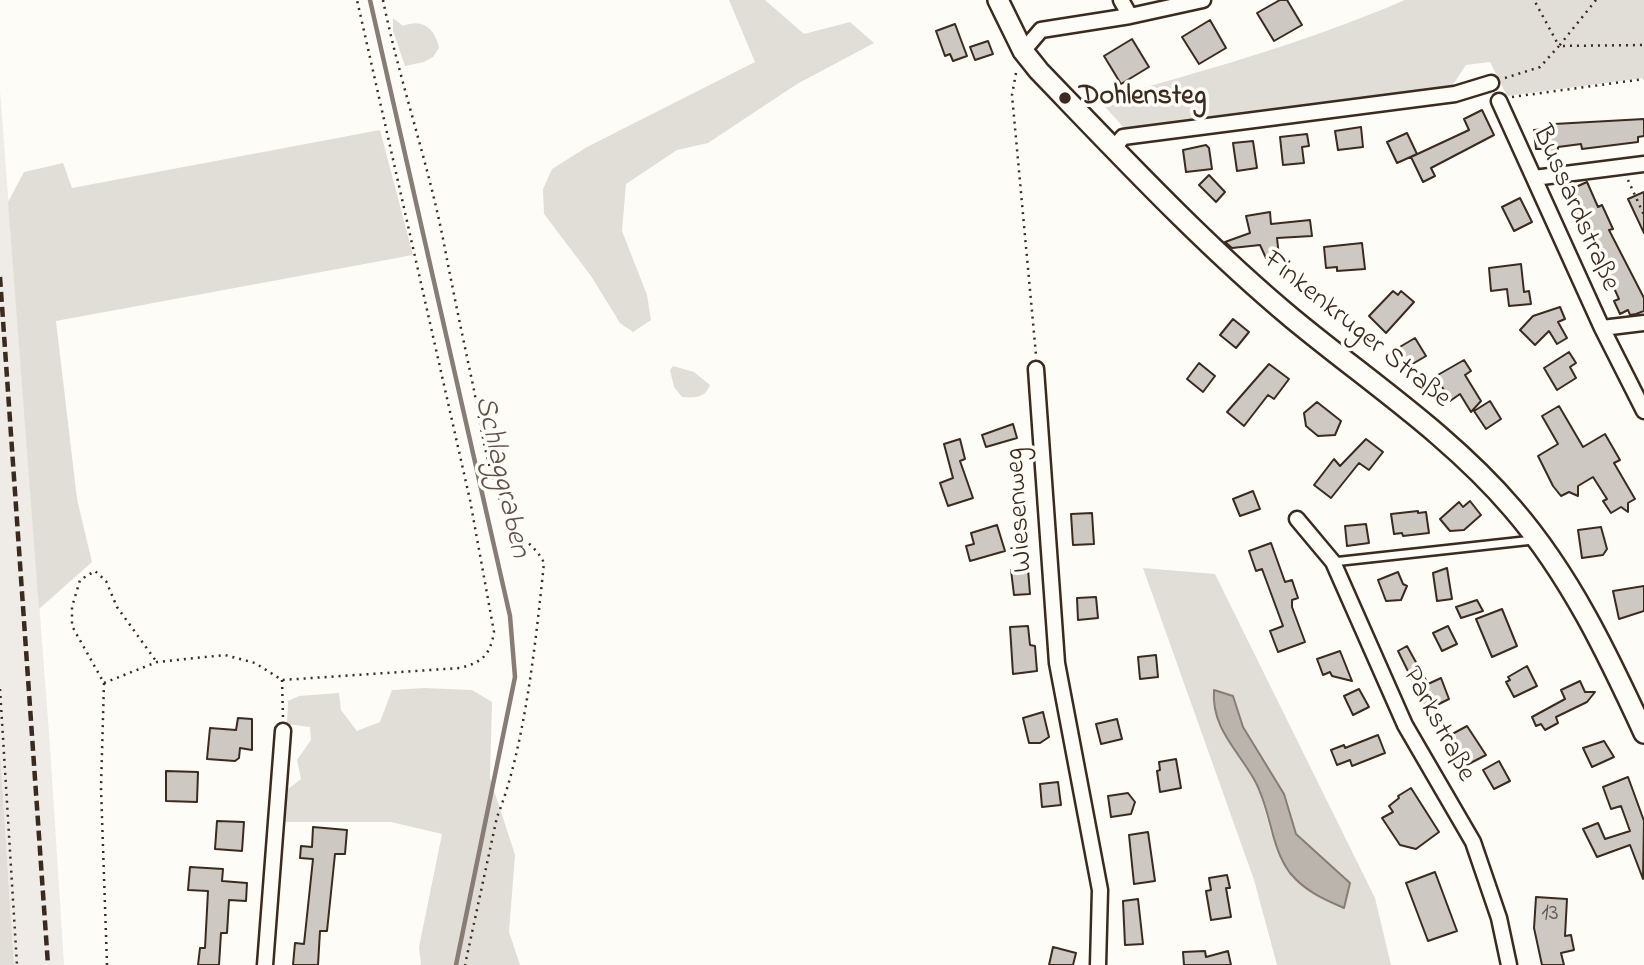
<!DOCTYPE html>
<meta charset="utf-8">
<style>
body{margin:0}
canvas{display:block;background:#fdfcf7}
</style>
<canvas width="1644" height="965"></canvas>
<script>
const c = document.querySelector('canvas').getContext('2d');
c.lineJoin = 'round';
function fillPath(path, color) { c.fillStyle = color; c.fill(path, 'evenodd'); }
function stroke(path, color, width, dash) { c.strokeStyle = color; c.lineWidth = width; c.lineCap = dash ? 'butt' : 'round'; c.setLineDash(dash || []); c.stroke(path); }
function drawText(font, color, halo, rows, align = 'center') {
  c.font = font + ' "Indie Flower",sans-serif'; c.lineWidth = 7; c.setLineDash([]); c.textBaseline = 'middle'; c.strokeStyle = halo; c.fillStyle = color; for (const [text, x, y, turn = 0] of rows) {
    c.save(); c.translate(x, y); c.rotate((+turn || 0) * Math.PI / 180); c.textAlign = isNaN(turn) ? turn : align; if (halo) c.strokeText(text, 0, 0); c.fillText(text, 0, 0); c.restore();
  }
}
fillPath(new Path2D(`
 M0 91 50 746 64 965H14L0 751Z`), '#efece7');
fillPath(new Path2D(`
 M729 0H765L804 34 850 22 874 43 797 84 708 143 677 150 626 184 622 231 647 295 651 320 633 332 620 323 591 276 544 214 543 189 552 169 587 147 755 62Z
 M1405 0H1644V78L1507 96 1490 62 1466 65 1450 89 1125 129 1099 100C1205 71 1304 43 1405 0Z
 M393 18 403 26C423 18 435 29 439 48L433 57 424 62 405 66 393 31Z
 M380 130 413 255 56 321 77 499 92 562 39 609 8 202 24 172 63 163 72 188Z
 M673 366 694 372 710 385C705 398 695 398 682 397L674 387 670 370Z
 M1143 568 1215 574 1375 898 1391 965H1277L1254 880ZM1233 696 1243 727 1284 794 1296 834 1349 883 1271 833Z
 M424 688 472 690 492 702 490 778 515 855 509 932 520 965H421L419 947 442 834 391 822H285L288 789 301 779 297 760 311 740 310 727 287 724 288 701 299 696 339 693 341 710 357 731 380 722 392 690Z
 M0 751 14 965H0Z`), '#e1ded7');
const water = new Path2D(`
 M1214 690 1233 696 1243 727 1284 794 1296 834 1350 883 1344 908C1323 899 1305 891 1290 873 1270 846 1271 810 1255 781 1238 750 1211 728 1214 690Z`);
fillPath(water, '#bbb4ad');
stroke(water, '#887d74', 2);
stroke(new Path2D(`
 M370 0 510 616 515 677 456 965`), '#887d74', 4.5);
const building = new Path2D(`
 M1280 0H1287L1302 25 1274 41 1257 13Z
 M1210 20 1226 48 1199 64 1182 37Z
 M955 24 967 56 953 61 950 54 945 56 936 31Z
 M1132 39 1149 67 1121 84 1104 56Z
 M988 41 993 54 975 60 970 47Z
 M1482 110 1494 135 1431 168 1435 176 1423 182 1411 157 1469 130 1464 119Z
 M1644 119V136L1638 137V142L1582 149 1581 144 1558 147V152L1544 154 1543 149H1536L1534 130 1554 128V124Z
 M1361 127 1363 147 1338 150 1335 131Z
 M1407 133 1417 154 1397 163 1387 142Z
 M1307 134 1309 146 1302 147 1304 163 1283 165 1280 137Z
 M1253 141 1257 168 1237 171 1233 143Z
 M1206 145 1209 148 1212 169 1186 172 1183 150Z
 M1209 175 1225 192 1216 202 1199 185Z
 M1587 182 1598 207 1602 205 1613 229 1609 230 1644 298V311L1636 314 1630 315 1628 310 1620 314 1614 301 1619 299 1609 277 1604 279 1592 253 1586 239 1591 237 1581 215 1576 218 1571 204 1575 202 1569 190Z
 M1644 192V233L1628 199Z
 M1520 198 1532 222 1514 231 1502 207Z
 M1270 212 1271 224 1310 220 1312 236 1277 238 1279 256 1266 258 1260 245 1232 248 1225 242 1250 233 1246 216Z
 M1362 243 1365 269 1337 271V267L1326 268 1324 247Z
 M1521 264 1524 292 1529 291 1531 304 1509 306 1507 289 1491 291 1489 268Z
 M1393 291 1398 295 1401 291 1414 302 1386 333 1369 316Z
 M1560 307 1565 319 1558 322 1567 338 1557 344 1549 331 1535 345 1520 330 1533 316Z
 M1233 319 1249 332 1236 348 1220 335Z
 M1415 338 1426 356 1409 366 1398 348Z
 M1569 352 1576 363 1570 367 1576 378 1557 390 1544 368Z
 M1464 360 1471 371 1465 375 1481 401 1471 412 1460 394 1450 401 1436 376Z
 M1199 363 1215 376 1203 392 1187 379Z
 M1269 364 1289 379 1274 399 1268 395 1244 426 1227 412Z
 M1490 401 1501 419 1486 429 1474 411Z
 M1317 402 1341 421 1335 435 1318 436 1306 426 1304 413Z
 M1559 406 1583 447 1605 434 1620 460 1614 463 1635 499 1628 503V512L1621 507 1611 513 1603 501 1607 499 1593 477 1578 486V496L1569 492 1561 496 1553 486 1538 456 1558 444 1542 416Z
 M1013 424 1017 438 986 447 982 435Z
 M960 439 965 459 960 461 973 498 948 506 940 483 953 478 944 444Z
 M1366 439 1383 452 1369 470 1359 463 1331 498 1314 485 1334 459 1340 466Z
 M1253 491 1260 509 1240 516 1233 499Z
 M1470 501 1481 515 1464 530 1450 531 1440 519 1459 502 1463 507Z
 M1418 511V513L1426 512 1429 533 1403 536 1402 533 1394 534 1391 514Z
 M1092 513 1094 544 1073 545 1071 514Z
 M1366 524 1369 543 1347 546 1345 526Z
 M997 525 1005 551 970 561 966 546 974 544 971 533Z
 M1601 527 1607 549 1603 555 1582 558 1578 530Z
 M1271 543 1285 582 1292 580 1298 598 1292 600V607L1305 642 1278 652 1270 631 1283 626 1262 569 1256 571 1249 551Z
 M1447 568 1452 599 1437 601 1433 573Z
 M1028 569 1030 594 1014 595 1011 570Z
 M1398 572 1403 584 1407 586 1401 600 1386 601 1378 580Z
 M1644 586V611L1619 619 1613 591Z
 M1096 597 1098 618 1078 620 1077 598Z
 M1477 600 1483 611 1461 618 1456 607Z
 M1502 609 1517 646 1492 657 1476 619Z
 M1028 626 1030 645 1035 646 1037 671 1013 674 1010 627Z
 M1448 626 1457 644 1442 651 1433 633Z
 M1407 646 1428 684 1441 678 1449 699 1427 710 1398 651Z
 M1340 651 1352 681 1332 676 1330 672 1323 675 1317 659Z
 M1156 655 1158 677 1140 679 1138 657Z
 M1527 666 1537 686 1514 697 1506 682 1510 680 1508 677Z
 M1580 681 1585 692H1595L1587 702 1556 717 1558 723 1545 730 1541 724 1536 726 1532 717 1565 699 1561 690Z
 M1359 689 1369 707 1353 715 1344 696Z
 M1043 712 1049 737 1040 743H1029L1023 718Z
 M238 718 252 719V750L240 748 239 758 235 761 207 759 210 728 236 730Z
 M1117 719 1122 739 1101 744 1096 724Z
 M1467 726 1486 755 1461 768 1445 738Z
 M1378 735 1385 753 1352 766 1350 760 1337 765 1331 750 1344 745 1345 748Z
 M1604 741 1614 757 1592 767 1583 748Z
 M1176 759 1181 788 1160 792 1157 771 1160 770 1159 762Z
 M1499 761 1510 781 1494 789 1483 770Z
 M166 771 198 772 197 802 166 801Z
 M1628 777 1644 821 1643 879 1630 845 1597 857 1583 829 1598 823 1605 839 1630 831 1621 806 1611 809 1603 787Z
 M1058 782 1061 805 1042 807 1040 784Z
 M1411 788 1439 832 1416 849 1400 845 1382 818 1393 812 1389 806 1399 798 1398 796Z
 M1128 793 1135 802 1131 814 1111 817 1108 796Z
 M217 821 244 822 242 851 215 849Z
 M313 827 347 830 345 854H335L327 931H320L318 965H293L295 943 304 944 313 859 300 858 301 846 312 847Z
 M1148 832 1155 881 1134 884 1129 835Z
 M190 867 223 869 222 881 247 883 246 901 229 900 227 933H221L219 965H198L200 948H205L208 891 188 890Z
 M1435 872 1457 931 1428 941 1406 883Z
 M1227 875 1230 888H1226L1231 917 1211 920 1206 891 1211 890 1209 878Z
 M1536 897 1567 899 1565 936 1571 935 1574 950 1561 953 1564 965H1542L1534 928Z
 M1138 899 1143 944 1125 945 1123 901Z
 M1053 947 1076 953 1073 965H1049Z
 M1205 951 1206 957 1228 951 1231 965H1184L1183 952Z`);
fillPath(building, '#cdc8c2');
stroke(building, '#3b2a1e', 2);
const lane = new Path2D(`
 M1333 562 1533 540`);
const street = new Path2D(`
 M1121 0 1130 16
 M1023 51 1041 30 1130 16 1203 0
 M1499 101 1602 328 1644 411
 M1114 148 1123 137 1455 94 1491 83
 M1534 178 1644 164
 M1602 328 1644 323
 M1036 369 1057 663 1100 890 1098 965
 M1297 519 1333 562 1405 725 1473 842 1499 918 1509 965
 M265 965 283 731`);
const secondary = new Path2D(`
 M998 0 1023 51 1039 71C1121 156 1203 244 1293 319 1368 381 1450 435 1513 509 1570 575 1608 655 1644 733`);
stroke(lane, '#3b2a1e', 12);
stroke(street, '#3b2a1e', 19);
stroke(secondary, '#3b2a1e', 24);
stroke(new Path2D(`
 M383 0C400 84 429 164 445 249 454 296 464 343 474 390 482 433 489 479 508 519 517 537 536 545 544 563 536 639 525 748 497 817L465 965
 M1596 0 1559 46 1644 45
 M1016 73 1012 95 1036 355
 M1505 78 1540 67 1559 46 1534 0
 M1512 97 1644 79
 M1628 180 1644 215
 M282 680 283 718
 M104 683 157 662 225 655 255 663 282 680 460 668C483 662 490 655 494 632L470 500 357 0
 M0 689 17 965
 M107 965 101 788 104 683 72 626V607L80 580 95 571 106 581 117 607 156 661`), '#3b2a1e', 2.5, [2, 5]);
stroke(lane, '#fdfcf7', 7);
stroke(street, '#fdfcf7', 14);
stroke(secondary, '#fdfcf7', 19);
stroke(new Path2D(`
 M0 277 48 965`), '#3b2a1e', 4.5, [10, 5]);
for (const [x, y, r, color] of [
 [1065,98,7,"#3b2a1e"]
]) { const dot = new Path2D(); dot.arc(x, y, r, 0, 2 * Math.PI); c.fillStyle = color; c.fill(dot); stroke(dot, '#fdfcf7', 2.5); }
drawText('24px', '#605247', null, [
 ["13",1550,915]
]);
drawText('bold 28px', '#3b2a1e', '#fdfcf7', [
 ["Dohlensteg",1079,98]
], 'left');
drawText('28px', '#3b2a1e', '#fdfcf7', [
 ["Bussardstraße",1574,209,66],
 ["Finkenkruger Straße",1356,331,39],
 ["Wiesenweg",1021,510,-94],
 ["Parkstraße",1437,725,62]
]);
drawText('italic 30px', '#615349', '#fdfcf7', [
 ["Schlaggraben",500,477,77]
]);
</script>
